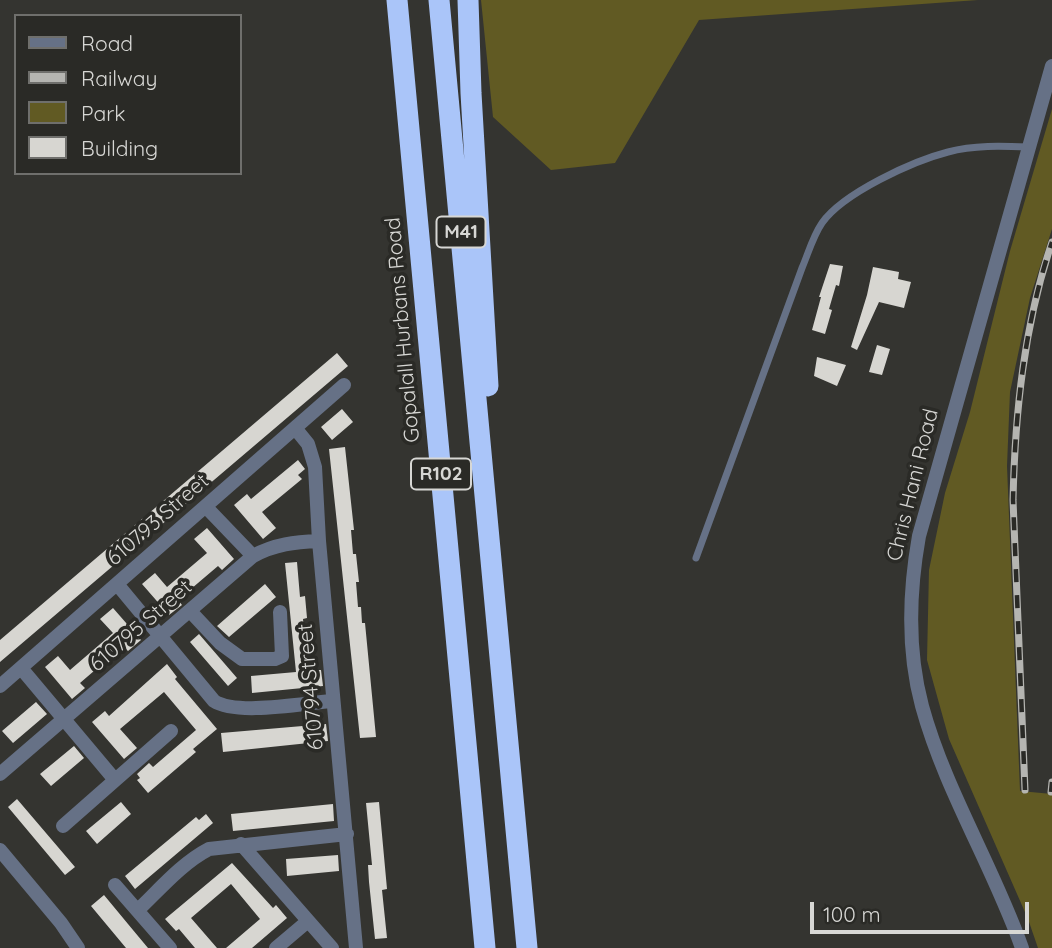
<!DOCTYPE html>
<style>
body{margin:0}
#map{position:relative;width:1052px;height:948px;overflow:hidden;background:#343430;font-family:Quicksand,sans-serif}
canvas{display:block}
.legend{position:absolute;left:14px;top:14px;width:228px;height:161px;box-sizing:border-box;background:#2a2a26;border:2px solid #6f6f6c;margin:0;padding:9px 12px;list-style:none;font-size:21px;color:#d7d7d4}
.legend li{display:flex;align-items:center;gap:14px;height:35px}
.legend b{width:35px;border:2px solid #6f6f6c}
.scale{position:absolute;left:810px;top:902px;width:219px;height:32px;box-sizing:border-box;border:4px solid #d7d7d4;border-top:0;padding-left:9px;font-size:21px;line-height:24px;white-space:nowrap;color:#d7d7d4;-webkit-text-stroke:5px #2a2a26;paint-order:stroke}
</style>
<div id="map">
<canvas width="1052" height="948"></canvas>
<ul class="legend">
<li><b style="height:9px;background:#667186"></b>Road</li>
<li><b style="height:9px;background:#b5b5b1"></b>Railway</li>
<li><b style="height:19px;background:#615a23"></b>Park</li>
<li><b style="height:19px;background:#d7d6d1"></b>Building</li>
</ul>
<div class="scale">100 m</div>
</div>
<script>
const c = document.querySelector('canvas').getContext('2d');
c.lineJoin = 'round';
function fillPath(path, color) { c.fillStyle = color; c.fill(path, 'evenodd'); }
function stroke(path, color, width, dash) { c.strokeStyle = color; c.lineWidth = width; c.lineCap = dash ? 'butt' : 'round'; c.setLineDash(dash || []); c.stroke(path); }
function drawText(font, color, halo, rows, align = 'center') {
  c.font = font + ' Quicksand,sans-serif'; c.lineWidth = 7; c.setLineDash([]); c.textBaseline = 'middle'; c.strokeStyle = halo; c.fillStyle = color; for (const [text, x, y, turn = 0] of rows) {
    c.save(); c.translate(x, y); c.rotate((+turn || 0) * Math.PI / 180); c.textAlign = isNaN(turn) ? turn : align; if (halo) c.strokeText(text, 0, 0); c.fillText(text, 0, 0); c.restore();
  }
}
fillPath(new Path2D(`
 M481 0H978L699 20 615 163 551 170 493 117Z
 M1052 109V229L1030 298 1010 392 1007 466 1020 791 1052 794V948H1038L1028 919 949 739 927 660 929 570 945 493 970 412 1010 251Z`), '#615a23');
fillPath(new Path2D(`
 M830 264 843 266 839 286 836 285 829 309 832 310 825 334 812 330 821 297H819Z
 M873 267 899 272 898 279 911 282 904 308 879 302 857 350 851 347 867 295Z
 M877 345 890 349 882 375 869 372Z
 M337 353 348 366 0 662V640Z
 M817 357 846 365 837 386 814 376Z
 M342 409 353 422 332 440 321 427Z
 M345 447 354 530H351L353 554H356L359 582H356L358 607H361L362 623H365L376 737 360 738 329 449Z
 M298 460 305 469 298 475 302 479 262 512 276 528 263 539 234 505 247 494 251 499Z
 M207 528 234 559 222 570 218 566 178 600 182 605 169 615 142 584 155 573 167 587 207 553 194 539Z
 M297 562 300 597 305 596 307 618 303 619 305 644H310L313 670H321L323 686 252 693 251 676 296 672 285 563Z
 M265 584 276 597 229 637 217 626Z
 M113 608 141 640 128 651 123 646 80 683 85 688 72 699 45 667 58 656 70 670 113 633 100 619Z
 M199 634 237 678 228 686 190 642Z
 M167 664 177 677 175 679 217 729 193 749 196 752 148 793 137 780 140 778 137 774 149 763 153 767 196 730 164 692 120 729 137 748 124 759 92 722 105 711 109 716Z
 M36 702 47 714 13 743 2 731Z
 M326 724 328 741 223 752 221 733Z
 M74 746 84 758 51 786 40 774Z
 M17 799 75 867 65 875 8 807Z
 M121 802 131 814 97 844 86 831Z
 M379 802 387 889 382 890 387 938 375 939 369 882 368 865H372L366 803Z
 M333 804 334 821 233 831 231 814Z
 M206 814 213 823 135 889 125 876 196 817 199 820Z
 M338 855 339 871 287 876 286 859Z
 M232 863 273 908 276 905 287 918 252 948H226L260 919 231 884 191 918 217 948H195L179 929 176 931 165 919Z
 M104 895 128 924 148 948H126L91 906Z`), '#d7d6d1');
stroke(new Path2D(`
 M696 558 802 268C808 254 813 236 822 223 843 193 913 161 948 152 974 145 1001 146 1028 147`), '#667186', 7);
stroke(new Path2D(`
 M295 428 308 444 315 467 319 541 356 948
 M206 507 253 556
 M117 584 214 701C237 716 304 703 333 701
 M190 611 220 643 242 659H275L282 656 280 612
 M21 668 115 780
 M0 686 344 385
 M0 774 253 556C275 544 295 542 319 541
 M63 826 171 731
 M241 844 332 948
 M0 850 61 923 78 948
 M115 885 170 948
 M138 910C160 889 182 863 209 849L347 834
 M276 948 308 921`), '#667186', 14);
stroke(new Path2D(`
 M1022 948C993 866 945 790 922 706 907 650 909 592 919 536L1052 66`), '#667186', 14);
stroke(new Path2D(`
 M397 0 485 948
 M439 0 527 948
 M468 0 471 93 488 386`), '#aac5f9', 21);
const rail = new Path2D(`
 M1025 790 1013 500C1015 413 1024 325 1052 242
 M1051 792 1052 782`);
stroke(rail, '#b5b5b1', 7);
stroke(rail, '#2a2a26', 4.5, [13]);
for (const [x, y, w] of [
 [461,232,49],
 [441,474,60]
]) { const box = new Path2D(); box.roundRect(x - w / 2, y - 15.5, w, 31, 5); c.fillStyle = '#2a2a26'; c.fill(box); stroke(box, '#d7d7d4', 2); }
drawText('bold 19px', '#d7d7d4', null, [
 ["M41",461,232],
 ["R102",441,474]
]);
drawText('21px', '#d7d7d4', '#2a2a26', [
 ["Gopalall Hurbans Road",403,330,-95],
 ["Chris Hani Road",913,485,-76],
 ["610793 Street",158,520,-41],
 ["610795 Street",141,626,-41],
 ["610794 Street",311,687,-95]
]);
</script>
